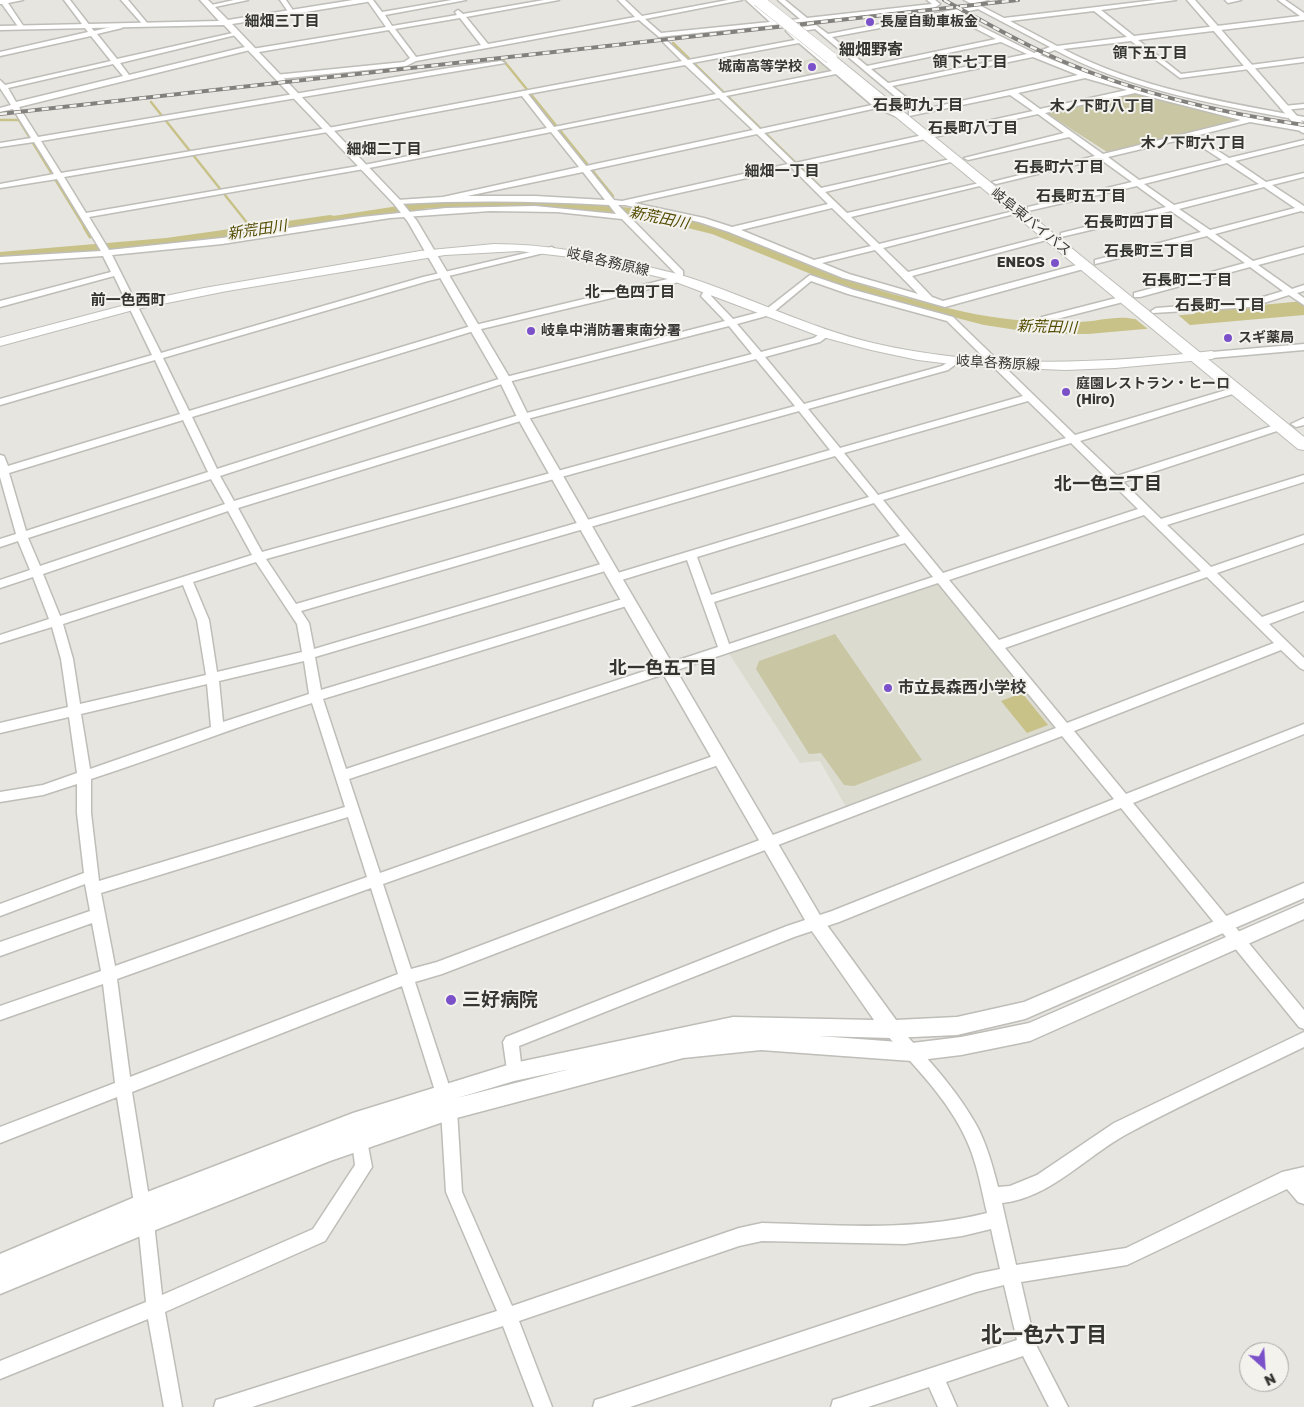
<!DOCTYPE html>
<meta charset="utf-8">
<style>
body{margin:0}
#map{position:relative;width:1304px;height:1407px;overflow:hidden;background:#e6e5e0;font-family:"Golos Text",sans-serif}
canvas{display:block}
.north{position:absolute;left:1239px;top:1342px;width:50px;height:50px;box-sizing:border-box;background:#f3f2ed;border:1px solid #a8a7a4;border-radius:50%;rotate:154deg;font-size:14px;font-weight:700;line-height:20px;text-align:center;color:#383736}
.north::after{content:'';display:block;margin:auto;width:18px;height:22px;background:#7b51ca;clip-path:polygon(50% 0,100% 100%,50% 72%,0 100%)}
</style>
<div id="map">
<canvas width="1304" height="1407"></canvas>
<div class="north">N</div>
</div>
<script>
const c = document.querySelector('canvas').getContext('2d');
c.lineJoin = 'round';
function fillPath(path, color) { c.fillStyle = color; c.fill(path, 'evenodd'); }
function stroke(path, color, width, dash) { c.strokeStyle = color; c.lineWidth = width; c.lineCap = dash ? 'butt' : 'round'; c.setLineDash(dash || []); c.stroke(path); }
function drawText(font, color, halo, rows, align = 'center') {
  c.font = font + ' "Golos Text","Noto Sans JP",sans-serif'; c.lineWidth = 4; c.setLineDash([]); c.textBaseline = 'middle'; c.strokeStyle = halo; c.fillStyle = color; for (const [text, x, y, turn = 0] of rows) {
    c.save(); c.translate(x, y); c.rotate((+turn || 0) * Math.PI / 180); c.textAlign = isNaN(turn) ? turn : align; if (halo) c.strokeText(text, 0, 0); c.fillText(text, 0, 0); c.restore();
  }
}
fillPath(new Path2D(`
 M815 58 833 72 809 77 792 63Z
 M935 584 943 585 1054 724 1053 729 846 807 820 761 800 763 728 652Z`), '#dcdbcf');
fillPath(new Path2D(`
 M1136 94 1242 120 1107 152 1046 113Z
 M835 634 922 760 854 786 844 785 821 753 809 754 756 669 759 661Z`), '#c9c6a3');
fillPath(new Path2D(`
 M533 200C583 203 634 205 683 218 730 230 775 252 820 270 867 288 916 301 965 312 1002 320 1040 323 1078 322 1096 322 1116 315 1134 319L1194 314 1197 311 1304 301V315L1088 334H1043L984 325 903 304 843 287 712 234 639 216 534 206 431 208 302 226 301 221 424 202Z
 M1022 693 1048 725 1027 733 1001 701Z`), '#c8c288');
fillPath(new Path2D(`
 M1176 313 1191 326 1149 330 1133 317Z`), '#e6e5e0');
stroke(new Path2D(`
 M673 43 847 213
 M504 61 613 196
 M151 102 248 224
 M0 120H19L85 228`), '#c8c288', 2.5);
stroke(new Path2D(`
 M84 227 90 237`), '#c8c288', 3);
fillPath(new Path2D(`
 M330 215 335 216 337 219 335 222 248 236 166 246 0 260V252L166 238Z`), '#c8c288');
const minor = new Path2D(`
 M0 0H23L8 3 24 27 23 28H19L2 4H0Z
 M64 0H70L94 31 124 24 122 28 97 34 117 59 237 32 240 34 120 63 129 75 249 46 251 47 252 49 386 27 367 0H373L382 12 452 0H466L385 15 392 26 457 15 455 12 458 10 463 14 544 0H559L466 17 488 44 635 17 618 0H625L642 16 728 0H742L645 19 661 33 770 22 746 0H753L777 21 800 19 778 0H785L807 18 932 4 927 0H935L940 4 934 8 659 37 639 20 416 61 406 66 278 79 274 77 275 75 404 62 410 58 389 30 253 53 251 52 250 50 19 107 38 137 449 68 501 61 505 63 41 141 61 173 328 128 682 61 663 42 666 40 688 60 795 40 786 31 789 29 816 25 828 34 979 5 1004 18 1156 0H1176L1101 10 1134 36 1300 16 1278 0H1285L1304 13V20L1138 40 1181 74 1304 58V62L1180 78 1131 41 1063 49C1138 88 1222 102 1304 117V121C1219 105 1132 91 1055 50L1040 55C1100 80 1162 99 1225 113 1251 118 1278 122 1304 127V131H1302L1250 122 1195 136 1229 158 1304 140V144L1235 161 1266 182 1304 173V177L1272 185 1304 206V212L1301 211 1215 234 1253 261 1304 247V253L1258 265 1292 289 1304 285V291L1297 293 1304 298V305L1289 295 1251 307 1153 313 1151 311 1156 308 1250 301 1283 291 1250 267 1140 297H1134V293L1245 263 1207 236 1095 264V260L1201 232 1171 211 1061 237V233L1166 207 1137 186 1028 211V207L1132 182 1100 159 996 184 992 182 1095 156 1069 137 968 160 964 158 1064 133 1038 114 799 167 821 188 955 158 959 160 825 192 847 213 984 182 988 184 851 217 879 244 1018 210 1022 212 883 248 908 272 1050 235 1054 238 912 276 932 297 943 301 1084 263 1088 266 1087 268 945 307 843 278 729 232 699 222 625 205H618L683 271V281L477 330 192 417 217 469 502 378 725 321 701 296 706 288H712L713 290 711 296 733 319 764 311 810 275 854 290 953 317 1075 435 1233 388H1239V392L1080 441 1117 476 1278 424H1286V428L1123 482 1161 519 1304 475V482L1167 525 1211 567 1304 535V543L1217 573 1262 617 1304 602V611L1269 624 1304 658V670L1300 668 1281 650 1074 731 1126 794 1304 724V734L1133 803 1304 1010V1029L1299 1027 1121 808 839 922 794 937 519 1046 522 1072 520 1077 514 1080 508 1077 503 1042 506 1037 787 926 832 911 1114 799 1062 736 442 974 415 982 457 1110 462 1192 512 1306 739 1228 762 1223C837 1225 913 1232 987 1213 981 1188 977 1162 966 1139 948 1099 914 1066 886 1034L883 1029 886 1024 891 1022 896 1024C926 1057 957 1089 978 1128 987 1146 993 1167 998 1187L1010 1186 1037 1175 1114 1123 1304 1032V1047C1245 1076 1184 1103 1127 1134 1085 1157 1050 1198 1002 1203L1016 1265 1126 1248 1282 1172 1304 1167V1204L1298 1202 1287 1189 1127 1265 1021 1282 1035 1343 1068 1407H1049L1023 1356 946 1382 957 1407H938L929 1387 868 1407H831L833 1400 840 1398 1017 1340 1004 1285 976 1292 630 1407H593L595 1400 602 1398 976 1274 1000 1269 991 1229 962 1236 905 1244 762 1241 739 1246 519 1321 552 1407H534L503 1326 252 1407H214L216 1400 223 1398 497 1311 446 1192 441 1110 402 986 132 1092 150 1204 148 1210 142 1212 136 1210 134 1204 117 1097 0 1143V1127L115 1083 103 984 0 1020V1006L101 971 92 923 0 956V942L90 911 85 884 0 916V904L84 873 77 813V784L43 795 0 802V792L43 785 77 773 69 717 0 733V723L68 707 61 659 52 627 0 643V635L49 619 33 577 0 588V580L30 570 18 541 0 547V539L16 534 0 477V455L4 456 8 466 180 414 155 360 0 405V399L152 355 114 276 0 307V301L111 272 103 256 0 263V257L101 251 57 179 0 188V184L54 174 34 142 0 147V143L31 138 13 109 0 112V108L11 105 0 88V80L5 85 111 61 91 36 0 56V52L88 32ZM978 9 1050 47 1034 53 956 14ZM1094 11 1127 37 1057 46 1010 21ZM949 15 996 39 867 66 832 37ZM460 18 481 45 416 57 395 29ZM815 29 909 108V116L1010 95 1033 111 795 163 764 133 877 108 899 118 906 116 881 104 795 32ZM1001 42 1027 54 888 83 871 69ZM799 43 832 71 723 93 692 63ZM1033 57 1078 75 916 111V105L892 86ZM113 64 123 76 16 102 8 88ZM685 65 716 94 554 127 528 94ZM836 74 872 105 760 129 726 96ZM1085 78 1127 90 1040 109 1018 93ZM1135 93 1241 120 1103 154 1045 113ZM522 96 547 128 364 165 86 213 64 177 328 132ZM719 98 753 130 586 166 557 130ZM551 132 579 167 443 197 397 200 393 202 397 204C468 200 538 201 609 205L616 214 535 206 446 208 362 217 222 238 109 250 89 217 364 169ZM757 134 788 164 622 201 614 200 590 170ZM1188 138 1222 160 1139 180 1108 157ZM1227 163 1259 184 1174 205 1144 184ZM792 168 828 204 732 227 704 218 634 203ZM583 172 605 200 535 196H467ZM1264 187 1295 208 1210 230 1179 209ZM832 208 871 246 814 260 741 230ZM490 211 557 212 622 219 676 274V277L471 326 189 411 163 358 428 281 556 250 552 247 423 277 161 353 112 255 222 244 390 218ZM875 250 918 294 849 274 822 263ZM811 281 848 294 947 321 1023 396 840 448 808 409 948 370 960 361 955 358 942 366 804 404 765 357 820 342 828 336V332H822L814 338 761 352 737 324 770 315ZM729 326 752 354 519 415 234 501 220 476 508 382ZM756 359 795 406 262 552 238 508 527 419ZM1028 401 1066 438 878 495 844 453ZM799 411 830 450 296 604 266 559ZM183 420 208 472 26 531 9 473ZM1071 443 1138 509 943 573 883 500ZM835 456 869 497 611 575 609 578 611 581 615 582 687 560 718 647 346 769 323 699 633 604 635 601 629 597 321 690 315 657 612 569 614 566 608 562 314 649 309 623 301 611ZM211 479 225 504 40 566 28 538ZM874 503 900 536 711 595 697 557ZM228 511 252 555 60 616 43 574ZM1144 515 1201 571 999 640 949 580ZM905 543 933 577 729 644 714 602ZM256 562 297 624 302 652 217 672 209 620 193 582ZM1207 577 1274 643 1067 723 1005 648ZM938 583 1056 728 437 962 411 969 383 884 724 763 725 759 724 755 719 754 380 873 349 779ZM183 585 197 620 206 675 80 704 73 659 63 624ZM304 661 309 694 223 722 219 681ZM207 684 211 727 90 769 81 714ZM312 703 345 807 99 881 91 813V779C165 755 237 726 312 703ZM348 817 367 877 115 966 101 893ZM371 888 398 974 130 1077 117 979Z
 M121 0H128L148 24V26H144Z
 M234 0H248L210 8 207 6Z
 M280 0H286L294 12 293 13H289Z
 M964 0H988L972 4Z
 M1225 0H1241L1228 3Z
 M1304 104V108L1284 110 1280 108 1284 106Z
 M1124 296 1127 297V301L1045 322 1040 319 1042 317Z
 M1304 418V425L1296 427 1291 424Z
 M360 1133 366 1135 372 1167 325 1241 165 1312 182 1407H164L148 1319 0 1379V1361L146 1302 138 1223 140 1217 146 1215 152 1217 154 1223 162 1295 313 1229 355 1165 352 1141 354 1135Z`);
const tertiary = new Path2D(`
 M200 0H208L228 20 353 0H371L367 2 232 24 400 200 417 221 511 380 529 417 615 566 821 917 896 1020 957 1017 1024 1002 1304 883V898L1025 1019 957 1035 891 1038 819 1036 912 1043 961 1037 1029 1023 1304 903V919L1030 1041 961 1055 912 1061 761 1050 683 1058 449 1120 330 1161 148 1233 0 1294V1254L142 1194 353 1113 514 1063 733 1017 874 1020 809 927 601 566 517 417 499 380 408 222 394 204 224 25 0 30V26L219 21ZM570 1069 457 1098 514 1081Z
 M1187 0H1195L1304 124V133L1301 132Z
 M1304 344V350L1212 358 1206 355 1212 352Z`);
const secondary = new Path2D(`
 M494 244C545 244 591 253 640 265 656 269 672 272 687 277 750 297 809 328 873 343 984 369 1099 364 1212 351L1219 355 1212 359 1115 368 1066 370 967 366 918 360 871 350 819 336 668 279 579 258 519 251 445 255 227 291 137 309 0 346V338L137 302 204 288 420 251Z`);
const trunk = new Path2D(`
 M831 55 835 56 1304 437V450L1298 449 827 60 825 58 827 56Z`);
stroke(minor, '#bebdb8', 3);
stroke(tertiary, '#bebdb8', 3);
stroke(secondary, '#bebdb8', 2);
stroke(trunk, '#bebdb8', 2);
fillPath(minor, '#fff');
fillPath(tertiary, '#fff');
fillPath(secondary, '#fff');
fillPath(trunk, '#fff');
const rail = new Path2D(`
 M944 0C983 21 1022 44 1062 61 1139 94 1221 113 1304 125
 M0 114 1018 0`);
stroke(rail, '#82817e', 4);
stroke(rail, '#f3f2ed', 2.5, [7]);
const trunkBridge = new Path2D(`
 M758 0 831 58`);
stroke(trunkBridge, '#bebdb8', 13, []);
stroke(trunkBridge, '#fff', 12);
for (const [x, y, r, color] of [
 [870,22,5,"#7b51ca"],
 [812,67,5,"#7b51ca"],
 [1055,263,5,"#7b51ca"],
 [531,331,5,"#7b51ca"],
 [1228,338,5,"#7b51ca"],
 [1066,392,5,"#7b51ca"],
 [888,688,5,"#7b51ca"],
 [451,1000,6,"#7b51ca"]
]) { const dot = new Path2D(); dot.arc(x, y, r, 0, 2 * Math.PI); c.fillStyle = color; c.fill(dot); stroke(dot, '#f3f2ed', 2); }
drawText('bold 14px', '#383736', '#f3f2ed', [
 ["長屋自動車板金",880,22],
 ["城南高等学校",802,67,"right"],
 ["ENEOS",1045,263,"right"],
 ["岐阜中消防署東南分署",541,331],
 ["スギ薬局",1238,338],
 ["庭園レストラン・ヒーロ",1076,384],
 ["(Hiro)",1076,400]
], 'left');
drawText('14px', '#383736', '#f3f2ed', [
 ["岐阜東バイパス",1031,222,39],
 ["岐阜各務原線",608,262,13],
 ["岐阜各務原線",998,363,3]
]);
drawText('bold 15px', '#343430', '#f3f2ed', [
 ["細畑三丁目",282,21],
 ["領下五丁目",1150,53],
 ["領下七丁目",970,62],
 ["石長町九丁目",918,105],
 ["木ノ下町八丁目",1102,106],
 ["石長町八丁目",973,128],
 ["木ノ下町六丁目",1193,143],
 ["細畑二丁目",384,149],
 ["石長町六丁目",1059,167],
 ["細畑一丁目",782,171],
 ["石長町五丁目",1081,196],
 ["石長町四丁目",1129,222],
 ["石長町三丁目",1149,251],
 ["石長町二丁目",1187,280],
 ["北一色四丁目",630,292],
 ["前一色西町",128,300],
 ["石長町一丁目",1220,305]
]);
drawText('italic 15px', '#524b00', '#f3f2ed', [
 ["新荒田川",659,218,12],
 ["新荒田川",257,230,-8],
 ["新荒田川",1047,327,2]
]);
drawText('bold 16px', '#343430', '#f3f2ed', [
 ["細畑野寄",871,50]
]);
drawText('bold 16px', '#383736', '#f3f2ed', [
 ["市立長森西小学校",898,688]
], 'left');
drawText('bold 18px', '#343430', '#f3f2ed', [
 ["北一色三丁目",1108,484],
 ["北一色五丁目",663,668]
]);
drawText('bold 19px', '#383736', '#f3f2ed', [
 ["三好病院",462,1000]
], 'left');
drawText('bold 21px', '#343430', '#f3f2ed', [
 ["北一色六丁目",1044,1335]
]);
</script>
